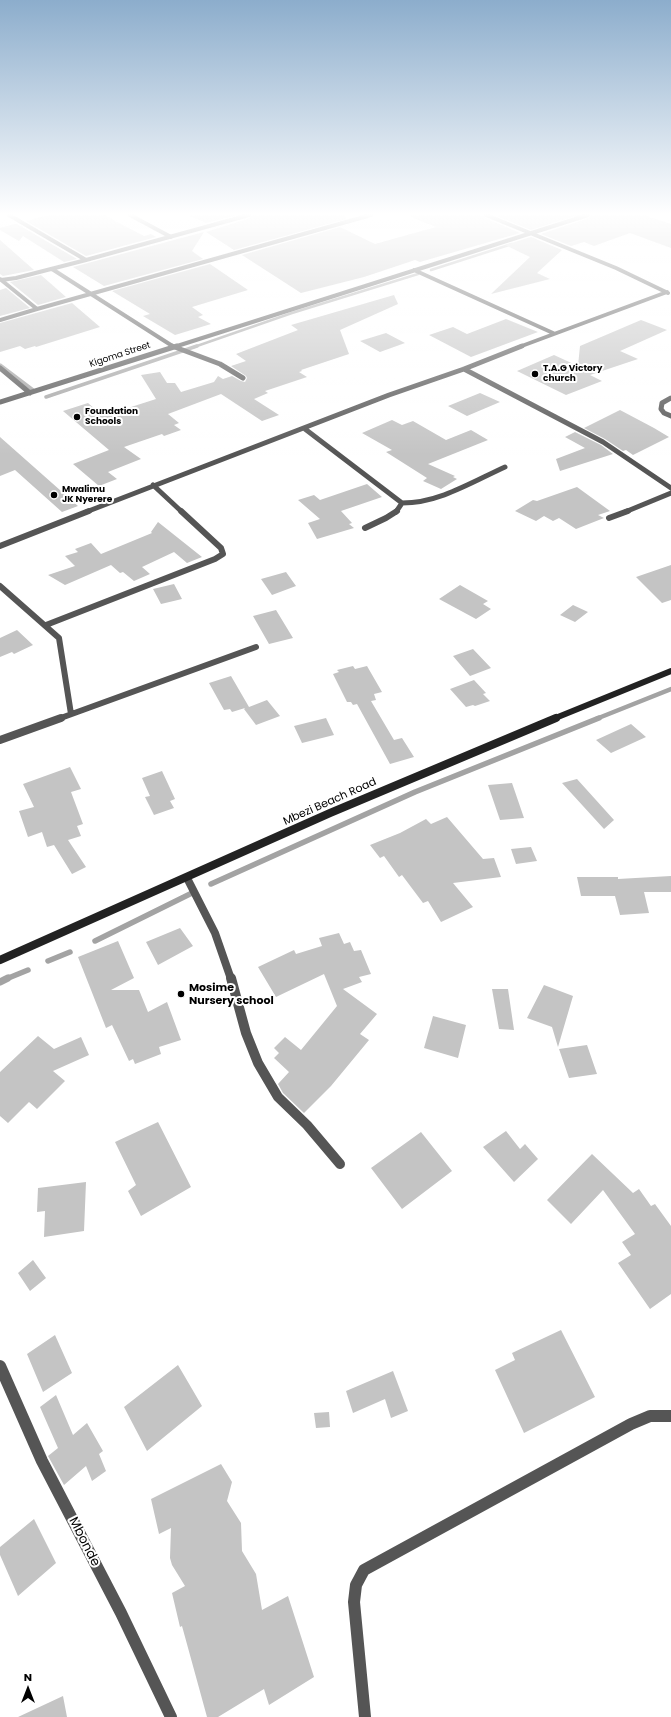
<!DOCTYPE html>
<style>
body{margin:0}
#map{position:relative;width:671px;height:1717px;overflow:hidden;background:#fff;font-family:Poppins,sans-serif}
canvas{display:block}
.north{position:absolute;left:8px;top:1669px;width:40px;height:40px;-webkit-text-stroke:3px #fff;paint-order:stroke;rotate:0deg;font-size:11px;font-weight:700;line-height:16px;text-align:center;color:#000}
.north::after{content:'';display:block;margin:auto;width:14px;height:18px;background:#000;clip-path:polygon(50% 0,100% 100%,50% 72%,0 100%)}
</style>
<div id="map">
<canvas width="671" height="1717"></canvas>
<div class="north">N</div>
</div>
<script>
const c = document.querySelector('canvas').getContext('2d');
c.lineJoin = 'round';
function stroke(path, color, width, dash) { c.strokeStyle = color; c.lineWidth = width; c.lineCap = dash ? 'butt' : 'round'; c.setLineDash(dash || []); c.stroke(path); }
function fillPath(path, color) { c.fillStyle = color; c.fill(path, 'evenodd'); }
function drawText(font, color, halo, rows, align = 'center') {
  c.font = font + ' Poppins,sans-serif'; c.lineWidth = 4; c.setLineDash([]); c.textBaseline = 'middle'; c.strokeStyle = halo; c.fillStyle = color; for (const [text, x, y, turn = 0] of rows) {
    c.save(); c.translate(x, y); c.rotate((+turn || 0) * Math.PI / 180); c.textAlign = isNaN(turn) ? turn : align; if (halo) c.strokeText(text, 0, 0); c.fillText(text, 0, 0); c.restore();
  }
}
stroke(new Path2D(`
 M431 270 512 244
 M194 347 292 313 418 274`), '#a3a3a3', 2.5);
stroke(new Path2D(`
 M0 365 33 390
 M46 397 197 346`), '#a3a3a3', 3.5);
stroke(new Path2D(`
 M596 719 671 689`), '#a3a3a3', 4.5);
stroke(new Path2D(`
 M211 884 415 792 599 718
 M95 941 192 893
 M48 961 70 952
 M6 979 28 970`), '#a3a3a3', 5.5);
stroke(new Path2D(`
 M0 982 8 978`), '#a3a3a3', 7);
fillPath(new Path2D(`
 M50 215H104L144 236 151 234 156 237 86 256 26 221Z
 M188 215H237L206 223Z
 M252 215H345L346 219 234 250 206 232 250 218Z
 M406 215H483L485 218 520 233 420 262 415 260 364 277 301 293 242 255 340 227 375 244 436 227Z
 M494 215H578L531 230Z
 M591 215H643L671 224V248L630 233 594 246 584 242 571 246 541 234 589 218Z
 M14 224H17L77 259 64 262 23 236 19 241 0 230V228Z
 M204 232 192 251 203 259 104 286 73 267Z
 M531 237 562 250 537 273 550 279 491 294 530 257 505 245Z
 M0 240 34 270 3 276 0 274Z
 M210 264 248 290 192 307 203 315 198 317 211 324 175 335 143 316 150 314 112 291Z
 M41 275 66 297 38 305 10 282Z
 M6 288 30 308 0 316V290Z
 M394 295 398 304 340 330 349 354 301 370 302 371 299 372 307 377 265 391 268 393 254 399 279 415 262 421 221 394 168 414 179 423 174 425 181 430 164 436 162 434 124 447 141 459 108 472 117 479 99 486 73 464 109 450 63 411 88 403 103 416 156 399 141 375 160 372 167 383H175L181 392 214 382 218 376 223 379 232 376 241 381 245 382 247 378 246 376 231 366 246 361 236 354 298 330 291 325Z
 M72 303 100 327 36 347 35 346 25 349 20 346 0 352V323Z
 M506 319 538 332 471 357 429 335 453 327 467 334Z
 M641 320 667 330 620 351 638 359 590 375 602 381 566 395 517 371 554 355 578 366 580 346Z
 M386 333 405 343 380 352 360 341Z
 M480 393 500 402 467 416 448 406Z
 M620 410 654 428 669 437 633 455 626 450 623 451 605 439 584 428Z
 M392 420 402 425 413 421 446 440 471 430 488 440 428 464 455 476 453 477 457 479 441 489 423 481 427 478 386 452 392 450 362 433Z
 M575 432 601 445 613 454 560 471 556 459 585 448 565 437Z
 M0 437 78 506 62 512 15 470 0 476Z
 M367 484 382 497 341 511 352 523 349 524 354 528 317 539 308 523 320 519 298 500 314 495 320 500Z
 M577 487 610 511 598 515 604 518 576 529 559 518 553 521 544 516 536 521 515 511 533 500 537 501Z
 M158 522 202 557 187 563 174 552 142 567 150 574 134 581 123 572 120 573 111 565 65 585 48 575 75 566 65 556 78 552 75 549 91 543 101 554 152 533 151 532Z
 M671 565V600L662 603 636 577Z
 M286 572 296 586 272 595 261 579Z
 M174 584 182 599 161 604 153 589Z
 M460 585 488 601 483 604 491 609 476 619 439 599Z
 M573 605 588 612 575 622 560 615Z
 M276 610 293 638 269 644 253 616Z
 M17 630 33 645 14 654 12 652 0 657V638Z
 M473 649 491 668 470 676 453 656Z
 M353 666 355 669 367 666 382 692 374 694 376 700 371 701 394 740 402 738 414 757 390 764 357 704 353 705 351 702H347L333 674 339 672 337 670Z
 M231 676 249 707 267 700 280 716 256 725 244 709 245 708 232 712 230 709 224 710 209 683Z
 M474 680 486 693 483 694 490 701 475 706 473 705 466 707 450 689Z
 M326 718 334 735 302 743 294 726Z
 M631 724 646 737 611 753 596 740Z
 M70 767 81 789 71 792 83 824 77 826 81 836 68 840 86 867 72 874 54 845 47 847 42 832 28 837 19 811 34 807 23 784Z
 M162 771 175 799 170 801 174 808 154 815 145 797 150 796 142 778Z
 M577 779 614 820 604 829 562 783Z
 M512 783 524 818 500 820 488 785Z
 M447 817 483 859 494 858 501 877 453 883 473 907 441 922 428 901 423 903 402 875 399 877 384 856 380 858 370 845 400 833 426 819 431 824Z
 M531 847 537 861 516 864 511 849Z
 M671 876V892H644L649 913 620 915 615 896H581L577 877H618V879Z
 M180 928 193 946 158 965 146 942Z
 M339 933 344 944 350 942 354 951 361 950 371 974 359 977 362 982 343 989 377 1014 360 1034 369 1040 331 1086 304 1113 283 1093 278 1084 289 1072 274 1058 279 1053 274 1048 285 1037 301 1050 337 1006 324 974 276 997 258 967 294 950 296 954 322 946 319 938Z
 M118 941 134 978 111 990H139L148 1012 167 1002 181 1040 159 1047 161 1054 135 1064 133 1059 129 1061 112 1025 106 1028 78 957Z
 M544 985 573 996 558 1047 552 1027 527 1018Z
 M492 989H508L514 1030 499 1029Z
 M433 1016 466 1025 458 1058 424 1048Z
 M38 1036 54 1049 81 1037 89 1055 53 1071 65 1081 37 1109 29 1102 8 1123 0 1116V1072Z
 M587 1045 597 1074 569 1078 559 1049Z
 M158 1122 191 1187 141 1216 128 1191 136 1185 115 1142Z
 M506 1131 520 1149 525 1144 538 1159 514 1182 483 1147Z
 M421 1132 452 1171 402 1209 371 1168Z
 M592 1154 633 1193 639 1189 651 1206 655 1204 671 1226V1294L650 1309 618 1263 631 1255 622 1242 635 1234 603 1190 571 1224 547 1200Z
 M86 1182 84 1231 44 1237 45 1211 37 1212 38 1188Z
 M33 1260 46 1278 30 1291 18 1273Z
 M561 1330 595 1397 524 1433 495 1370 515 1360 512 1353Z
 M55 1335 72 1373 43 1392 27 1354Z
 M178 1365 202 1406 147 1451 124 1407Z
 M393 1371 408 1411 391 1418 385 1399 353 1413 346 1391Z
 M56 1395 73 1435 87 1423 103 1451 99 1454 106 1471 92 1481 86 1466 64 1485 48 1456 58 1448 40 1407Z
 M329 1412 330 1427 316 1428 314 1413Z
 M221 1464 232 1482 227 1501 241 1523 242 1551 256 1574 262 1610 288 1596 314 1677 269 1705 264 1689 218 1717H207L182 1626 180 1627 172 1593 185 1586 172 1565 170 1558 171 1528 159 1534 151 1499Z
 M34 1519 56 1563 18 1596 0 1555V1547Z
 M63 1696 67 1717H18Z`), '#c4c4c4');
stroke(new Path2D(`
 M9 215 86 260
 M130 215 171 237
 M486 215 616 268 668 293
 M52 269 174 347
 M414 270 553 333
 M0 279 37 309 0 320
 M1 280 16 278 86 260 249 215
 M37 309 371 215
 M174 347 588 215
 M519 347 667 292`), '#555', 4);
stroke(new Path2D(`
 M172 346 220 364 243 378
 M0 368 30 393
 M464 369 603 442 671 488
 M671 398 662 403 661 409 664 413 671 416
 M0 402 177 346
 M305 429 402 503C439 503 472 482 505 467
 M153 485 182 512
 M86 512 389 395 464 369 522 346
 M396 512 402 503
 M625 512 671 493`), '#555', 5);
stroke(new Path2D(`
 M609 518 628 511
 M365 528 386 518 397 511
 M0 546 89 511
 M0 586 59 638 71 714
 M46 625 215 559 223 554 221 548 181 511
 M58 719 256 647`), '#555', 6);
stroke(new Path2D(`
 M0 740 61 718
 M187 878 215 933 231 979`), '#555', 8);
stroke(new Path2D(`
 M231 978 246 1033 258 1063 278 1097 307 1125 340 1164`), '#555', 10);
stroke(new Path2D(`
 M0 1366 42 1461 121 1613 171 1717
 M365 1717 354 1602 356 1585 364 1570 631 1424 650 1416H671`), '#555', 12);
stroke(new Path2D(`
 M553 719 671 671`), '#222', 6);
stroke(new Path2D(`
 M0 960 330 813 556 718`), '#222', 8);
const sky = c.createLinearGradient(0, 0, 0, 455);
sky.addColorStop(0, '#8cadcc');
sky.addColorStop(0.47, '#fff');
sky.addColorStop(1, '#ffffff00');
c.fillStyle = sky;
c.fillRect(0, 0, 671, 455);
for (const [x, y, r, color] of [
 [535,374,4,"#000"],
 [77,417,4,"#000"],
 [54,495,4,"#000"],
 [181,994,4,"#000"]
]) { const dot = new Path2D(); dot.arc(x, y, r, 0, 2 * Math.PI); c.fillStyle = color; c.fill(dot); stroke(dot, '#fff', 1.5); }
drawText('9px', '#000', '#fff', [
 ["Kigoma Street",120,355,-18]
]);
drawText('bold 9px', '#000', '#fff', [
 ["T.A.G Victory",543,369],
 ["church",543,379],
 ["Foundation",85,412],
 ["Schools",85,422],
 ["Mwalimu",62,490],
 ["JK Nyerere",62,500]
], 'left');
drawText('11px', '#000', '#fff', [
 ["Mbezi Beach Road",330,802,-24]
]);
drawText('bold 11px', '#000', '#fff', [
 ["Mosime",189,988],
 ["Nursery school",189,1001]
], 'left');
drawText('13px', '#000', '#fff', [
 ["Mbonde",84,1542,63]
]);
</script>
